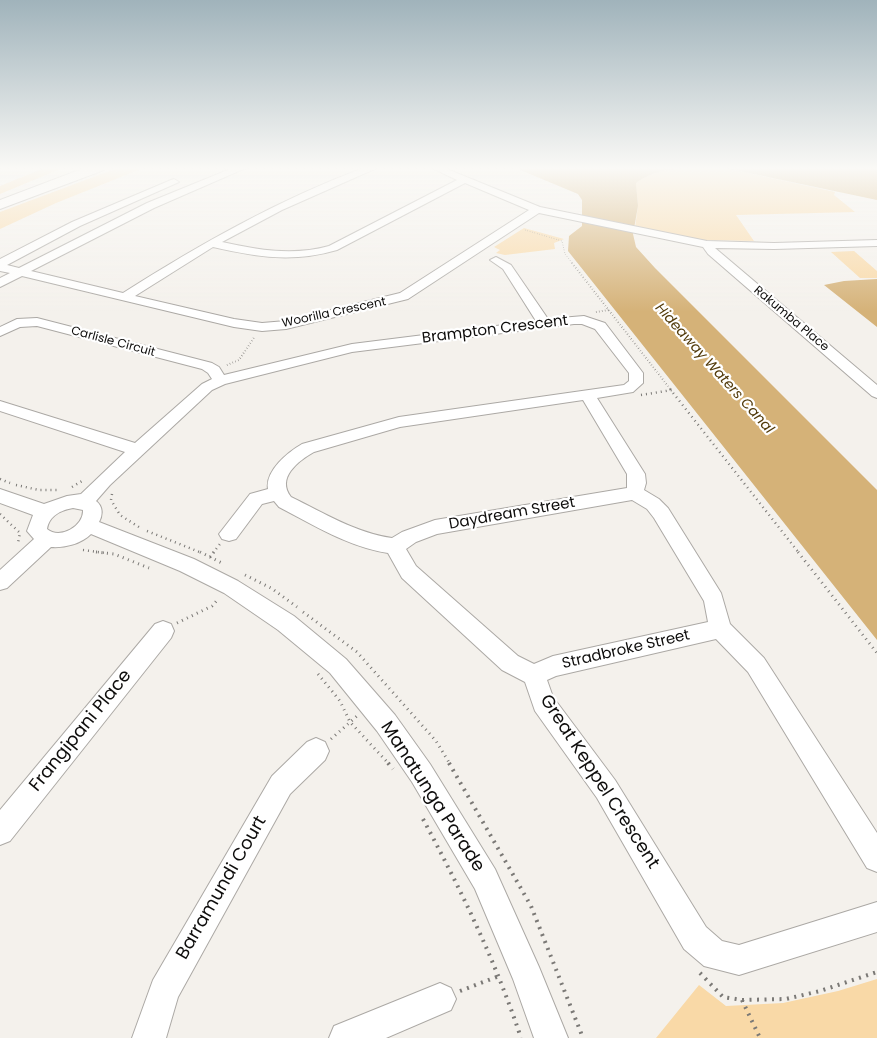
<!DOCTYPE html>
<style>
body{margin:0}
canvas{display:block;background:#f4f1ec}
</style>
<canvas width="877" height="1038"></canvas>
<script>
const c = document.querySelector('canvas').getContext('2d');
c.lineJoin = 'round';
function fillPath(path, color) { c.fillStyle = color; c.fill(path, 'evenodd'); }
function stroke(path, color, width, dash) { c.strokeStyle = color; c.lineWidth = width; c.lineCap = dash ? 'butt' : 'round'; c.setLineDash(dash || []); c.stroke(path); }
function drawText(font, color, halo, rows, align = 'center') {
  c.font = font + ' Poppins,sans-serif'; c.lineWidth = 4.5; c.setLineDash([]); c.textBaseline = 'middle'; c.strokeStyle = halo; c.fillStyle = color; for (const [text, x, y, turn = 0] of rows) {
    c.save(); c.translate(x, y); c.rotate((+turn || 0) * Math.PI / 180); c.textAlign = isNaN(turn) ? turn : align; if (halo) c.strokeText(text, 0, 0); c.fillText(text, 0, 0); c.restore();
  }
}
fillPath(new Path2D(`
 M47 167H65L0 194V186Z
 M120 167H146L56 203 0 229V212Z
 M709 167 730 169 835 192 834 195 855 212 736 215 754 241 704 240 635 228 638 206 636 183C657 167 683 168 709 167Z
 M524 228 564 239 554 243 555 249 505 255 496 253 500 250 494 247Z
 M854 251 877 271V278H860L831 252Z
 M877 979V1038H656L699 985 726 1006 783 1003 838 991Z`), '#f9d9a7');
fillPath(new Path2D(`
 M513 167H701C678 168 655 169 636 183L638 206 633 234 636 247 655 268 877 490V640L568 251 569 236 582 226V200L578 194Z
 M709 167H877V200L730 169Z
 M877 279V327L824 285 844 281Z`), '#d5b278');
const minor = new Path2D(`
 M235 167H248L154 208 31 271 123 293C202 243 278 200 366 167H379L282 210 222 242C258 250 293 256 329 246L457 180 430 167H442L540 207 707 241 774 243 877 240V246L774 249 715 248 877 385V398L872 396 708 254 703 247 539 213 408 299 286 329 262 331 234 327 22 276 0 287V278L10 273 0 271V259L72 222 171 180 174 179 179 182 80 226 7 265 19 268 147 203ZM465 183 529 210 400 293 286 321 262 323 234 319 135 296 213 247C258 257 292 263 337 250Z
 M496 257 511 265 548 319 584 316 605 323 643 373V383L633 392 597 398 645 474 646 483 644 490 659 499 668 508 721 593 730 624 764 658 877 833V872L867 868 748 672 716 639 556 676 547 680 553 697 615 780 706 927 722 941 739 945 877 902V932L739 975 704 966 684 949 597 798 535 711 525 682 502 670 402 578 388 553C348 547 314 525 279 507L274 501 262 504 236 539 229 541 222 539 219 534 250 494 268 489C265 471 288 452 302 444L399 417 624 385 629 381V373L595 329 582 324H574L352 352 225 384 212 390 110 485 96 501C103 506 103 515 99 522L194 559 238 581 294 616 346 659 395 715 430 764 495 869 539 967 568 1038H534L513 979 475 889 412 782 377 731 330 673 278 630 224 593 180 571 91 534C81 544 65 548 51 547L7 588 0 590V570L34 539 27 531 33 515 0 503V489L44 504 67 496 81 494 125 452 0 411V401L135 443 202 384 212 379 208 373 202 369 37 326 20 327 0 336V327L17 319 37 318 212 363 219 367 224 375 352 344 536 321 503 269 490 260ZM583 400 627 474V488L435 520 402 532 392 538C356 533 324 513 291 497 276 478 298 461 314 452L400 427ZM632 500 647 509 654 518 704 601 708 622 553 656 534 664 518 656 416 566 406 549 416 542 437 534ZM73 508 83 510C84 526 60 540 47 529 49 516 61 510 73 508Z
 M163 621 171 624 174 631 171 638 10 841 0 845V810L155 624Z
 M316 738 325 742 329 751 325 760 290 794 178 997 166 1038H132L153 980 272 776 307 742Z
 M440 983 451 988 456 999 451 1010 386 1038H329L334 1026Z`);
const highway = new Path2D(`
 M87 167H106L104 170 0 209V200Z`);
stroke(minor, '#aca9a5', 2);
stroke(highway, '#aca9a5', 2);
stroke(new Path2D(`
 M525 230 562 241 565 254 573 264`), '#7b7976', 1, [0.5, 2]);
stroke(new Path2D(`
 M572 263 671 390
 M596 312 609 310
 M227 365 239 360 255 336`), '#7b7976', 2, [0.5, 2.5]);
stroke(new Path2D(`
 M670 389 799 553
 M641 395 672 390
 M0 479 10 483
 M16 485 39 490H59
 M72 487 82 481
 M112 494 111 500 120 515 142 529
 M0 514 20 533 18 543
 M147 531 202 553
 M83 550 105 553
 M213 553 220 544`), '#7b7976', 2.5, [1, 4]);
stroke(new Path2D(`
 M96 552 114 554 149 568
 M200 552 224 564
 M798 552 877 653
 M210 557 214 552
 M245 575 271 588 297 607
 M303 612 357 652 436 741 450 764
 M177 623 212 606 219 598
 M318 674 340 701 350 722 389 764
 M331 739 357 716`), '#7b7976', 3, [1, 4.5]);
stroke(new Path2D(`
 M388 763 393 769
 M449 763 531 906 583 1038
 M423 819C461 890 496 962 521 1038
 M700 973 723 997 742 1000 786 999 820 991 877 972
 M460 991 499 976
 M742 1000 760 1038`), '#7b7976', 4, [2, 5.5]);
fillPath(minor, '#fff');
fillPath(highway, '#fff');
const sky = c.createLinearGradient(0, 0, 0, 312);
sky.addColorStop(0, '#a0b3bb');
sky.addColorStop(0.54, '#faf9f6');
sky.addColorStop(1, '#faf9f600');
c.fillStyle = sky;
c.fillRect(0, 0, 877, 312);
drawText('12px', '#0e0d0c', '#fff', [
 ["Woorilla Crescent",334,313,-12],
 ["Rakumba Place",791,319,40],
 ["Carlisle Circuit",113,342,15]
]);
drawText('italic 14px', '#523a0a', '#fff', [
 ["Hideaway Waters Canal",714,369,48]
]);
drawText('15px', '#0e0d0c', '#fff', [
 ["Brampton Crescent",495,330,-7],
 ["Daydream Street",512,514,-10],
 ["Stradbroke Street",626,650,-13]
]);
drawText('18px', '#0e0d0c', '#fff', [
 ["Frangipani Place",81,731,-51],
 ["Great Keppel Crescent",599,782,57],
 ["Manatunga Parade",432,797,57],
 ["Barramundi Court",222,888,-60]
]);
</script>
